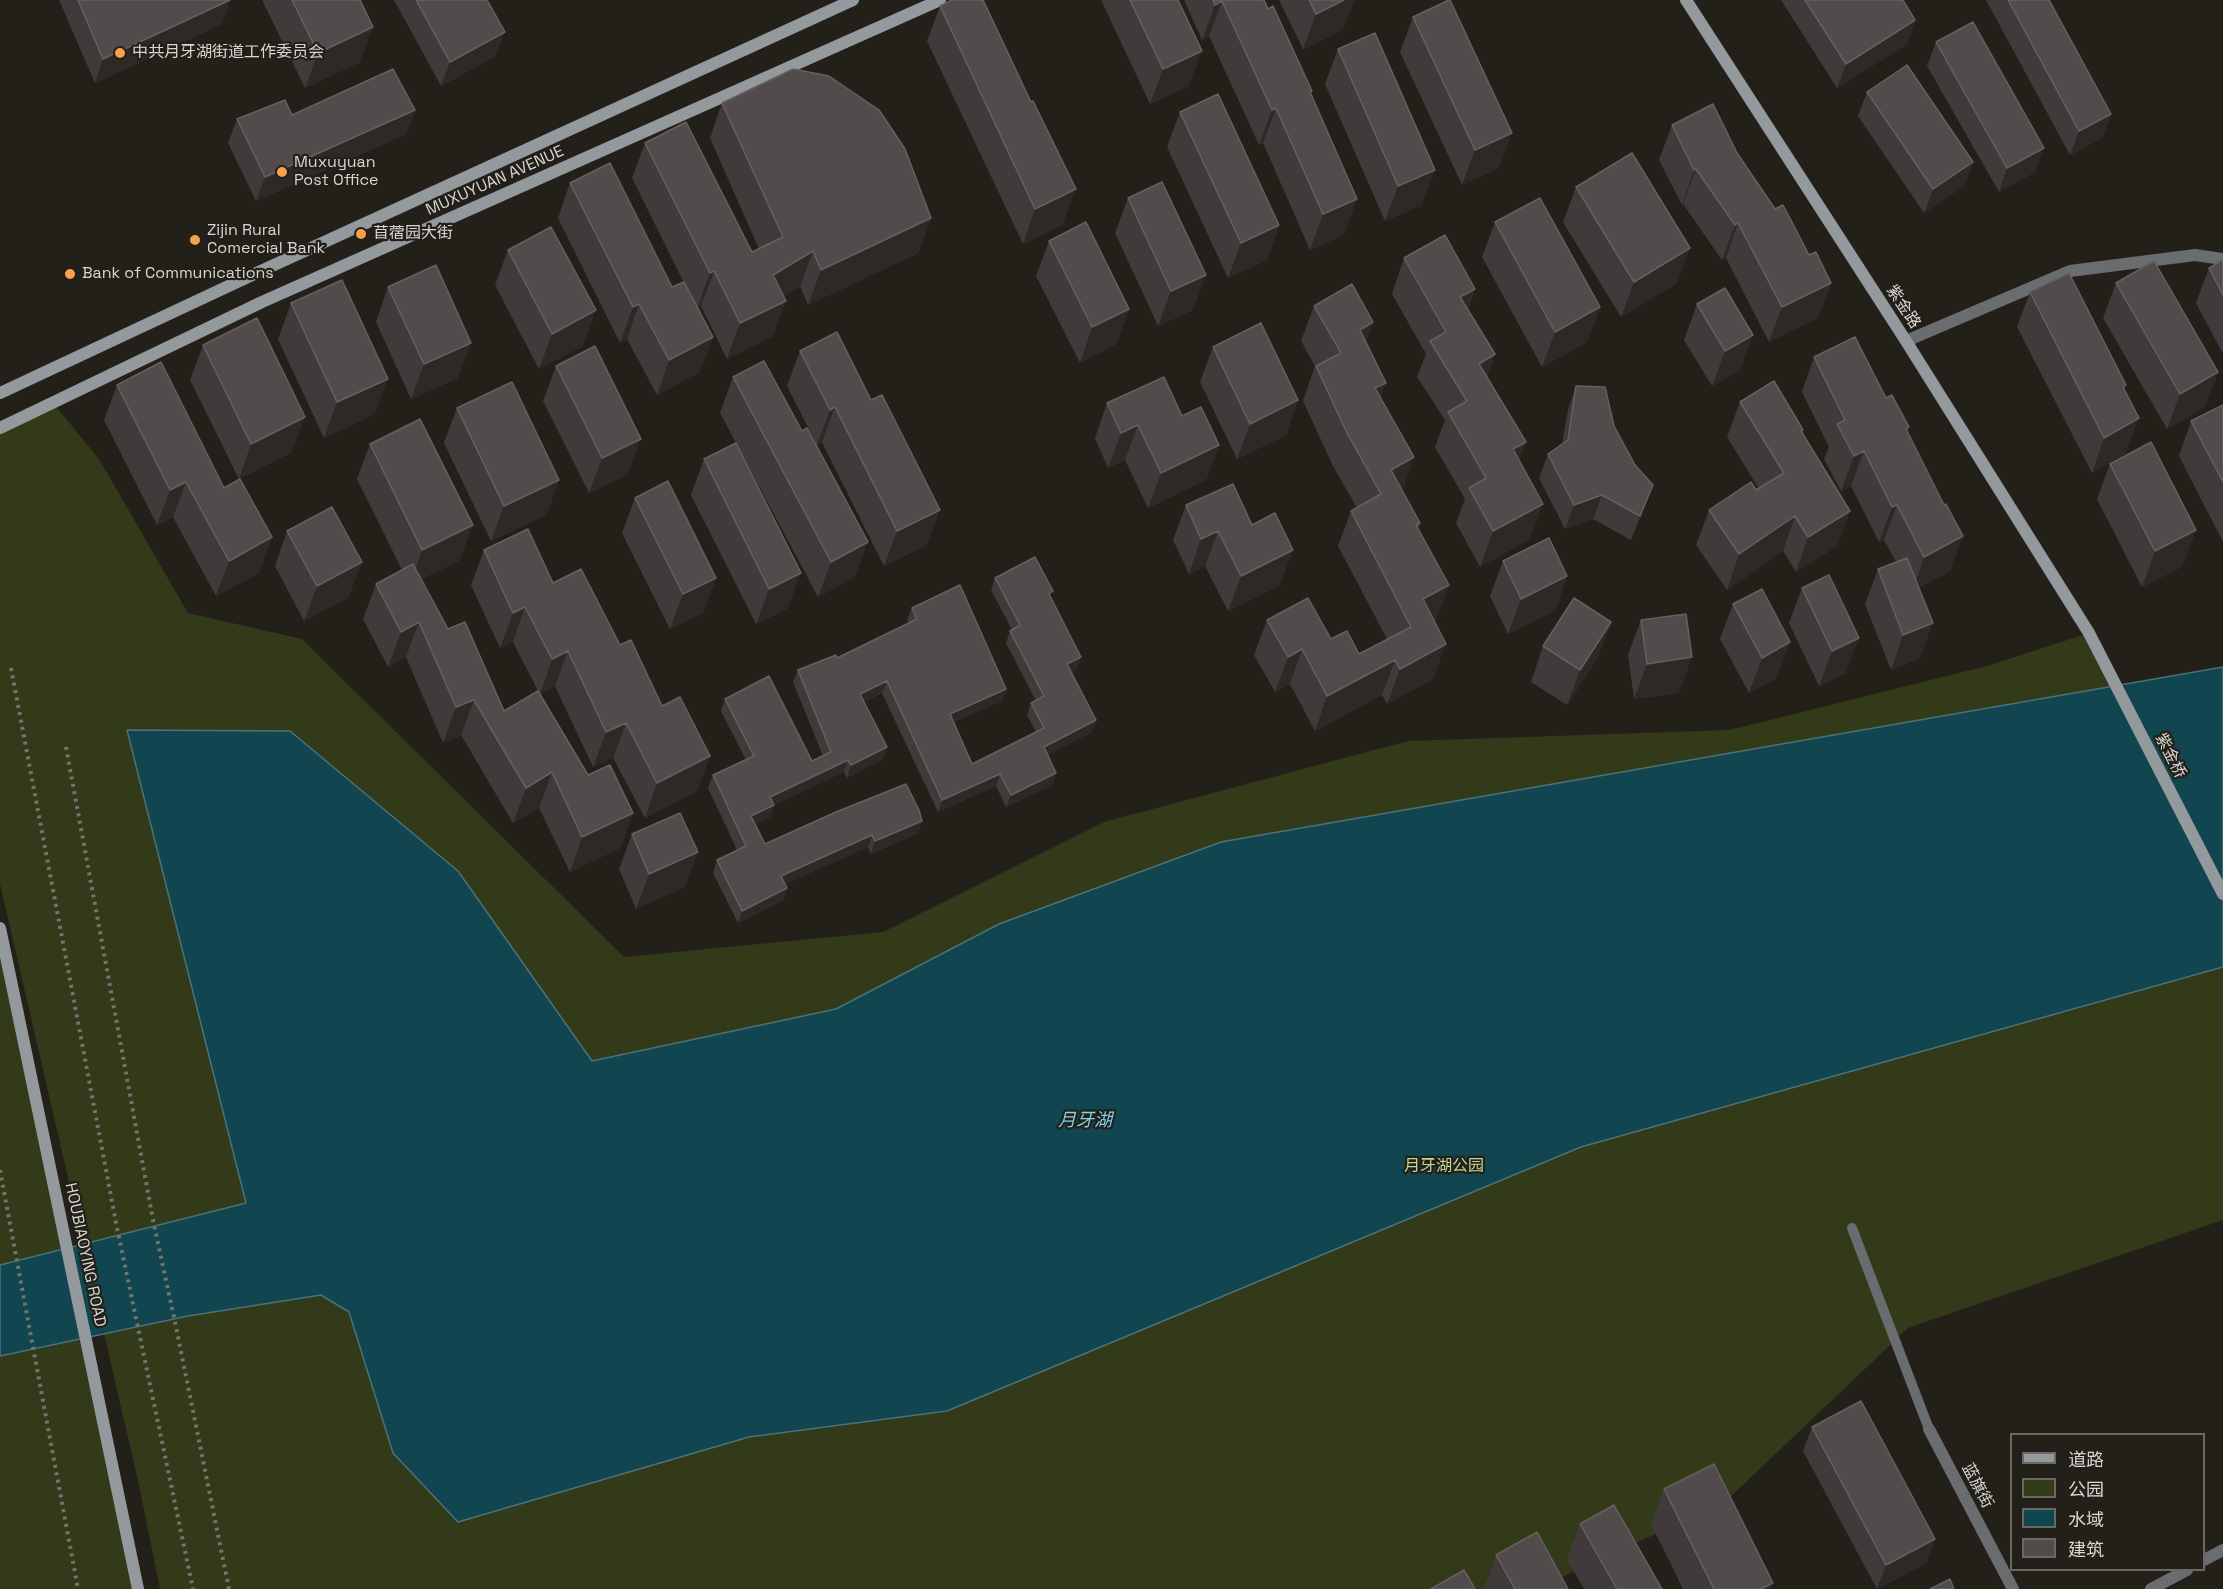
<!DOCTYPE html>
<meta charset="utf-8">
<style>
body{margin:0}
#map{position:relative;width:2223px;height:1589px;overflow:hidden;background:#222019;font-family:"Space Grotesk","Noto Sans SC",sans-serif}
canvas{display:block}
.legend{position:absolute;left:2010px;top:1433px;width:195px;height:138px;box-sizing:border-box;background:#222019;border:2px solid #6a6963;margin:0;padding:8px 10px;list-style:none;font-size:18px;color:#d7d6d1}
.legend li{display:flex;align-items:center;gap:12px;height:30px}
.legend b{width:30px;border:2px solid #6a6963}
</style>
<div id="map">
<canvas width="2223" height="1589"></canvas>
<ul class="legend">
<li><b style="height:8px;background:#94999e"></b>道路</li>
<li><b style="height:16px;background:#323a1a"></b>公园</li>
<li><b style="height:16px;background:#114651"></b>水域</li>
<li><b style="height:16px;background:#514b4b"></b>建筑</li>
</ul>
</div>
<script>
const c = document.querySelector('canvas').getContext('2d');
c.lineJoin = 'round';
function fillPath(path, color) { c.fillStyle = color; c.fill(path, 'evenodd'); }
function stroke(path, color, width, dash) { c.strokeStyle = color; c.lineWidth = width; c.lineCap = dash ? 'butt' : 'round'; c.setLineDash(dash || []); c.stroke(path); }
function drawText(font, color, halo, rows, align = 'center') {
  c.font = font + ' "Space Grotesk","Noto Sans SC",sans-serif'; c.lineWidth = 4.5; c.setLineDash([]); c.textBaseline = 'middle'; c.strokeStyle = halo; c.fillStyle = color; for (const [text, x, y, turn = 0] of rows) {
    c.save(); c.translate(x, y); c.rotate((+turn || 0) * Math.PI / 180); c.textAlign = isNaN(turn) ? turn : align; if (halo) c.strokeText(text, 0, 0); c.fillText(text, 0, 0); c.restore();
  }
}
fillPath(new Path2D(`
 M53 403 99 459 188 613 302 639 624 957 883 932 1104 822 1408 741 1729 730 1987 666 2089 633 2223 894V1220L1908 1328 1725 1502 1536 1589H160L139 1485 0 884V428Z
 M0 928 138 1589H0Z`), '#323a1a');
const water = new Path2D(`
 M2223 667V967L1581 1147 947 1411 749 1437 458 1522 393 1453 349 1312 321 1295 188 1316 0 1356V1265L246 1203 127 730 290 731 458 871 592 1061 836 1009 999 924 1221 842Z`);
fillPath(water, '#114651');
stroke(water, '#4c7177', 1.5);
stroke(new Path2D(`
 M11 668 117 1228 193 1589
 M66 747 153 1220 175 1322 229 1589
 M0 1170 78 1589`), '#74736d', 4, [3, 4.5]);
stroke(new Path2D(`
 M1852 1228 1929 1429`), '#6a6d70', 10);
stroke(new Path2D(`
 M1906 341 2070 271 2195 255 2223 259
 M1929 1429 2013 1589
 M2204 1560 2223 1550
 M2151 1589 2187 1570`), '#6a6d70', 12);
stroke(new Path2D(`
 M1686 0 1906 341 2089 633 2223 894
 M0 393 250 276 853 0
 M0 428 262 302 940 0
 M0 928 138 1589`), '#94999e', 12);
fillPath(new Path2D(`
 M59 0H230L222 24 95 83Z
 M262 0H360V62L305 88Z
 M394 0H488L496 56 441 86Z
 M1101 0H1178L1189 86 1150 104Z
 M1184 0H1264L1311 94 1345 234 1310 250 1263 143 1259 145 1209 36 1202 40Z
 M1279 0H1354L1343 30 1303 49Z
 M1781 0H1903L1915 20 1907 44 1837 88Z
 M1986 0H2049L2111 114 2102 138 2070 155Z
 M940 6 1063 224 1023 244 927 41Z
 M1413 17 1499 168 1462 185 1400 52Z
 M1936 42 2035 172 1999 192 1927 66Z
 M1338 49 1422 205 1385 221 1325 84Z
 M1867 92 1973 162 1964 186 1924 213 1858 116Z
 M722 103 931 218 918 253 808 305 800 286 784 296 773 336 727 359 701 306 698 308 713 337 700 372 657 395 627 339 620 343 558 218 570 183 672 287H686L632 178 645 143 752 252 759 249 710 138Z
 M415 110 406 134 256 201 228 143 237 119 292 115Z
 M1180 112 1279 225 1267 260 1228 278 1167 147Z
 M1672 125 1737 153 1775 209 1831 283 1818 318 1769 342 1726 258 1722 260 1683 204 1682 205 1659 160Z
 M1576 187 1677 283 1621 317 1563 222Z
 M1128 198 1193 310 1158 326 1115 233Z
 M1495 222 1600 307 1587 342 1542 367 1482 257Z
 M1049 241 1129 309 1116 344 1080 363 1036 276Z
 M508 250 583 346 539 369 495 285Z
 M1404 258 1475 289 1468 310 1495 354 1487 377 1519 460 1530 539 1480 567 1456 523 1465 499 1435 447 1445 420 1417 377 1426 354 1392 294Z
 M2223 260V354L2196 303 2209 268Z
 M2116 283 2218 372 2205 407 2167 429 2103 318Z
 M388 287 458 378 411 399 376 322Z
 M2030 292 2126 385 2124 390 2126 453 2092 473 2017 327Z
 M291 303 375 414 324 438 278 339Z
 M1697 304 1753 335 1740 370 1712 386 1684 340Z
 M1314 306 1373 322 1366 342 1386 383 1380 397 1414 457 1402 490 1420 523 1418 529 1449 585 1436 620 1434 621 1433 679 1387 704 1382 695 1315 731 1290 684 1275 692 1254 655 1267 620 1331 639 1359 654 1387 639 1338 546 1351 511 1357 508 1333 466 1303 401 1315 366 1301 341Z
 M203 345 292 452 239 479 190 380Z
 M1213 347 1298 400 1286 435 1237 459 1200 382Z
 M800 351 871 400 927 545 884 566 822 442 817 445 787 386Z
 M1814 357 1886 398 1909 427 1907 432 1950 571 1919 588 1920 658 1891 670 1865 604 1878 569 1896 562 1884 540 1879 542 1851 486 1841 491 1824 459 1829 447 1802 392Z
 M556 366 628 474 589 493 543 401Z
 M733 377 855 577 818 597 736 443 788 608 756 624 691 495 704 459 736 443 720 413Z
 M117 385 224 488 272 537 259 573 216 596 173 517 157 525 104 420Z
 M1576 386 1614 426 1635 465 1644 509 1631 540 1593 519 1565 529 1539 478 1548 454 1562 444 1568 410Z
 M1740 402 1803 430 1802 433 1850 511 1837 546 1796 572 1783 551 1727 590 1696 545 1709 510 1759 489 1727 437Z
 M1107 403 1182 416 1219 445 1206 480 1148 508 1125 460 1108 468 1095 438Z
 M2223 405V542L2179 456 2191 421Z
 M457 408 559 480 546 515 491 541 444 443Z
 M370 444 460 560 421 579 448 629 504 711 538 691 513 642 500 648 471 585 484 550 553 583 620 645 662 706 710 756 697 791 645 818 613 758 593 767 555 686 540 694 588 775 633 813 620 848 570 872 539 808 513 823 461 735 443 743 406 657 388 667 363 619 376 584 402 570 357 479Z
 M2110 464 2183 566 2142 587 2097 499Z
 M635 498 716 578 703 613 670 629 622 533Z
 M1186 505 1280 585 1228 611 1205 566 1189 574 1173 540Z
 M287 531 349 597 304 621 275 566Z
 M1503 561 1567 576 1555 611 1508 634 1490 596Z
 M995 578 1051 598 1077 669 1071 672 1096 720 1092 732 1048 755 1056 773 1052 785 1006 807 996 786 938 812 882 693 864 702 883 759 847 778 844 772 774 805 770 818 755 824 765 844 922 821 918 833 871 854 868 847 785 884 787 888 783 900 738 923 713 873 717 860 737 850 708 788 713 775 746 760 721 711 725 699 812 761 823 756 793 682 798 670 837 658 909 623 907 620 912 608 1006 689 1002 701 954 722 972 764 1036 732 1027 715 1031 703 1036 701 1006 643 1010 631 1012 630 991 590Z
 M1802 588 1846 673 1819 686 1789 623Z
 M1733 604 1777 678 1749 693 1720 639Z
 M1641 620 1679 693 1634 699 1628 655Z
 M1611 622 1598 657 1567 705 1531 682 1543 646Z
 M632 834 685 887 636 909 619 869Z
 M1812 1427 1927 1563 1877 1589 1803 1451Z
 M1664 1489 1771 1589H1683L1651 1524Z
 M1580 1524 1662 1589H1584L1567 1559Z
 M1496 1555 1568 1589H1484Z`), '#413a3b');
fillPath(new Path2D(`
 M230 0 222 24 95 83 103 59Z
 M1344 0H1354L1343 30 1303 49 1316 14Z
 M1222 1 1209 36 1202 40 1215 5Z
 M1915 20 1907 44 1837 88 1846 64Z
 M373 27 360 62 305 88 318 53Z
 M505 32 496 56 441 86 450 62Z
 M1202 51 1189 86 1150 104 1163 69Z
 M1276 108 1263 143 1259 145 1272 110Z
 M415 110 406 134 256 201 265 177Z
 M2111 114 2102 138 2070 155 2079 131Z
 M1512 133 1499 168 1462 185 1475 150Z
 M2044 148 2035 172 1999 192 2007 168Z
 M1973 162 1964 186 1924 213 1933 189Z
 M1696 169 1683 204 1682 205 1694 170Z
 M1435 170 1422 205 1385 221 1398 186Z
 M1076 189 1063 224 1023 244 1035 209Z
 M1357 199 1345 234 1310 250 1323 214Z
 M931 218 918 253 808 305 821 270Z
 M1738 223 1726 258 1722 260 1735 225Z
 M1279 225 1267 260 1228 278 1241 243Z
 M1690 248 1677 283 1621 317 1634 282Z
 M813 251 800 286 761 311 773 275Z
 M714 271 701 306 697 309 710 273Z
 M1206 275 1193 310 1158 326 1171 291Z
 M1831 283 1818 318 1769 342 1782 307Z
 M1475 289 1463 324 1460 297Z
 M786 301 773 336 727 359 740 323Z
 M639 304 627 339 620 343 633 307Z
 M1600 307 1587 342 1542 367 1555 332Z
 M1129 309 1116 344 1080 363 1092 327Z
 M596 310 583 346 539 369 552 334Z
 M1373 322 1361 357 1360 330Z
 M1753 335 1740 370 1712 386 1725 351Z
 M713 337 700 372 657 395 669 360Z
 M471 343 458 378 411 399 424 364Z
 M1495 354 1482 389 1479 364Z
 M2218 372 2205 407 2167 429 2180 394Z
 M388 379 375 414 324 438 337 402Z
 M1386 383 1373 418 1375 388Z
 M1298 400 1286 435 1237 459 1250 424Z
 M835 407 822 442 817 445 830 410Z
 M305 417 292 452 239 479 251 444Z
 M2139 418 2126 453 2092 473 2104 438Z
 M1138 425 1125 460 1108 468 1121 433Z
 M641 439 628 474 589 493 602 458Z
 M1526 442 1513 477V449Z
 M1219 445 1206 480 1148 508 1161 473Z
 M1864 451 1851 486 1841 491 1854 456Z
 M1414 457 1402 493 1391 470Z
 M559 480 546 515 491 541 504 506Z
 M186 482 173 517 157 525 170 490Z
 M1653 485 1644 509 1631 540 1640 516Z
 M1602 495 1593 519 1565 529 1574 505Z
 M1543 504 1530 539 1480 567 1493 531Z
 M1897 505 1884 540 1879 542 1892 507Z
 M940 510 927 545 884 566 897 531Z
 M1850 511 1837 546 1796 572 1808 537Z
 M1795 516 1783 551 1727 590 1739 554Z
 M473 525 460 560 410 585 422 550Z
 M2196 530 2183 566 2142 587 2155 551Z
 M1218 531 1205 566 1189 574 1201 539Z
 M1963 536 1950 571 1912 592 1924 557Z
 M272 537 259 573 216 596 229 561Z
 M868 542 855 577 818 597 831 562Z
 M1293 550 1280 585 1228 611 1241 576Z
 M362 562 349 597 304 621 317 586Z
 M801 573 788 608 756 624 769 589Z
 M1567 576 1555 611 1508 634 1521 599Z
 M716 578 703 613 670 629 683 594Z
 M1449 585 1436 620 1410 635 1423 599Z
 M525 607 513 642 500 648 513 613Z
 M419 622 406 657 388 667 401 632Z
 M1611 622 1598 657 1567 705 1580 670Z
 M1933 623 1920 658 1891 670 1903 635Z
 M1859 638 1846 673 1819 686 1832 651Z
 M1790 642 1777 678 1749 693 1762 658Z
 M1446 644 1433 679 1387 704 1400 669Z
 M1302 649 1290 684 1275 692 1288 657Z
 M568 651 555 686 540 694 552 659Z
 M1081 657 1077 669 1062 676 1067 664Z
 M1692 657 1679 693 1634 699 1647 664Z
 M1395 660 1382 695 1315 731 1327 696Z
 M887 681 882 693 855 706 860 694Z
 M1006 689 1002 701 945 726 950 714Z
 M474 700 461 735 443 743 456 707Z
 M1096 720 1092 732 1040 760 1044 747Z
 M626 723 613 758 593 767 606 732Z
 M887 747 883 759 847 778 851 765Z
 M710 756 697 791 645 818 657 783Z
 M848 760 844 772 766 809 770 797Z
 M552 772 539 808 513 823 526 788Z
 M1056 773 1052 785 1006 807 1011 795Z
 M1000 774 996 786 938 812 942 800Z
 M774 805 770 818 747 828 751 816Z
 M633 813 620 848 570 872 582 837Z
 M922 821 918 833 871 854 875 841Z
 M872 835 868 847 777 888 781 876Z
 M698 852 685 887 636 909 649 874Z
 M787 888 783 900 738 923 742 911Z
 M1935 1539 1927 1563 1877 1589 1886 1565Z
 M1773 1583 1771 1589H1761Z`), '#2e2827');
const building = new Path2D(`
 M78 0H230L103 59Z
 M292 0H360L373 27 318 53Z
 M416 0H487L505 32 450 62Z
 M952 0H983L1031 102 1033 101 1076 189 1035 209 940 6Z
 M1130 0H1178L1202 51 1163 69Z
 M1213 0H1264L1268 9 1273 6 1312 91 1310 92 1357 199 1323 214 1276 108 1272 110 1222 1 1215 5Z
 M1309 0H1344L1316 14Z
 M1449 0H1450L1512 133 1475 150 1413 17Z
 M1805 0H1903L1915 20 1846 64Z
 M2008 0H2049L2111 114 2079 131Z
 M1973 22 2044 148 2007 168 1936 42Z
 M1375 33 1435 170 1398 186 1338 49Z
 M1907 65 1973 162 1933 189 1867 92Z
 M393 69 415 110 265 177 237 119 285 100 292 115Z
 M793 69 829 76 879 110 905 149 931 218 821 270 813 251 773 275 786 301 740 323 714 271 710 273 645 143 686 122 752 252 783 237 722 103Z
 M1218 94 1279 225 1241 243 1180 112Z
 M1713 104 1737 153 1775 209 1783 205 1809 255 1816 252 1831 283 1782 307 1738 223 1735 225 1696 169 1694 170 1672 125Z
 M1632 153 1690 248 1634 282 1576 187Z
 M610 163 672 287 684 282 713 337 669 360 639 304 633 307 570 183Z
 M1162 182 1206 275 1171 291 1128 198Z
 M1540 198 1600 307 1555 332 1495 222Z
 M1086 222 1129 309 1092 327 1049 241Z
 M551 227 596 310 552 334 508 250Z
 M1445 235 1475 289 1460 297 1495 354 1479 364 1526 442 1513 449 1543 504 1493 531 1469 488 1486 478 1448 412 1467 401 1430 341 1446 332 1404 258Z
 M2223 260V295L2209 268Z
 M2154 261 2218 372 2180 394 2116 283Z
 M436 265 471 343 424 364 388 287Z
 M2069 273 2126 385 2123 387 2139 418 2104 438 2030 292Z
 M342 280 388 379 337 402 291 303Z
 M1352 284 1373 322 1360 330 1386 383 1375 388 1414 457 1391 470 1420 523 1416 525 1449 585 1423 599 1446 644 1400 669 1395 660 1327 696 1302 649 1288 657 1267 620 1308 598 1331 639 1347 631 1359 654 1411 627 1351 511 1381 494 1346 431 1316 366 1341 353 1314 306Z
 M1725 288 1753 335 1725 351 1697 304Z
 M257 318 305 417 251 444 203 345Z
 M1261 323 1298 400 1250 424 1213 347Z
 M837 332 871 400 882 395 940 510 897 531 835 407 830 410 800 351Z
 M1855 337 1886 398 1892 395 1909 427 1906 429 1944 505 1946 504 1963 536 1924 557 1897 505 1892 507 1864 451 1854 456 1837 424 1845 420 1814 357Z
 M595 346 641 439 602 458 556 366Z
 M764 361 802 431 807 428 868 542 831 562 733 377Z
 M161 362 224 488 240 479 272 537 229 561 186 482 170 490 117 385Z
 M1164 377 1182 416 1201 407 1219 445 1161 473 1138 425 1121 433 1107 403Z
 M1774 381 1803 430 1801 431 1850 511 1808 537 1795 516 1739 554 1709 510 1751 482 1756 490 1784 473 1740 402Z
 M512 382 559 480 504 506 457 408Z
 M1576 386 1605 387 1614 426 1635 465 1653 485 1640 516 1602 495 1574 505 1548 454 1568 440Z
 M2223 405V482L2191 421Z
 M420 419 473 525 422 550 370 444Z
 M2151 442 2196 530 2155 551 2110 464Z
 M736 443 801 573 769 589 704 459Z
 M668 481 716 578 683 594 635 498Z
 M1233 484 1252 525 1275 513 1293 550 1241 576 1218 531 1201 539 1186 505Z
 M332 507 362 562 317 586 287 531Z
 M528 529 553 583 581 569 620 645 631 640 662 706 680 697 710 756 657 783 626 723 606 732 568 651 552 659 525 607 513 613 484 550Z
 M1549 538 1567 576 1521 599 1503 561Z
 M1035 557 1053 591 1049 594 1081 657 1067 664 1096 720 1044 747 1056 773 1011 795 1000 774 942 800 887 681 860 694 887 747 851 765 848 760 770 797 774 805 751 816 765 844 836 812 906 784 919 810 922 821 875 841 872 835 781 876 787 888 742 911 717 860 746 846 713 775 754 756 725 699 769 676 812 761 831 752 798 670 836 655 837 658 917 619 912 608 960 585 1006 689 950 714 972 764 1044 728 1031 703 1044 696 1010 631 1020 625 995 578Z
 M1907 558 1933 623 1903 635 1878 569Z
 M413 564 448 629 465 622 504 711 538 691 588 775 610 765 633 813 582 837 552 772 526 788 474 700 456 707 419 622 401 632 376 584Z
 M1829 575 1859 638 1832 651 1802 588Z
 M1762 589 1790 642 1762 658 1733 604Z
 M1574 598 1611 622 1580 670 1543 646Z
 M1686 614 1692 657 1647 664 1641 620Z
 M680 813 698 852 649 874 632 834Z
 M1861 1401 1935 1539 1886 1565 1812 1427Z
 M1714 1464 1773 1583 1761 1589H1714L1664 1489Z
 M1614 1505 1662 1589H1617L1580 1524Z
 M1537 1532 1568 1589H1515L1496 1555Z
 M1464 1570 1475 1589H1431Z
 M1950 1579 1954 1589H1930Z`);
fillPath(building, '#514b4b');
stroke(building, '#666060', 1.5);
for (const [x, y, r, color] of [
 [120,53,6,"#f9a04c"],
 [282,172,6,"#f9a04c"],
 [361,234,6,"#f9a04c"],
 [195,240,6,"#f9a04c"],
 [70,274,6,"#f9a04c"]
]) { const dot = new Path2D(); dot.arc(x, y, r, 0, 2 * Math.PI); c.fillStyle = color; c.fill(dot); stroke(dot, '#222019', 2); }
drawText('16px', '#d7d6d1', '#222019', [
 ["中共月牙湖街道工作委员会",132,53],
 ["Muxuyuan",294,163],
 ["Post Office",294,181],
 ["Zijin Rural",207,231],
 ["Comercial Bank",207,249],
 ["苜蓿园大街",373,234],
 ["Bank of Communications",82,274]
], 'left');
drawText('16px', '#d7d6d1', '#222019', [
 ["MUXUYUAN AVENUE",495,181,-24],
 ["紫金路",1903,307,57],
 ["紫金桥",2170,756,63],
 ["HOUBIAOYING ROAD",85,1255,78],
 ["蓝旗街",1977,1486,62]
]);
drawText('16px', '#c5d797', '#222019', [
 ["月牙湖公园",1444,1167]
]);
drawText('italic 18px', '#7ed2e7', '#222019', [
 ["月牙湖",1085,1121]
]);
</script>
